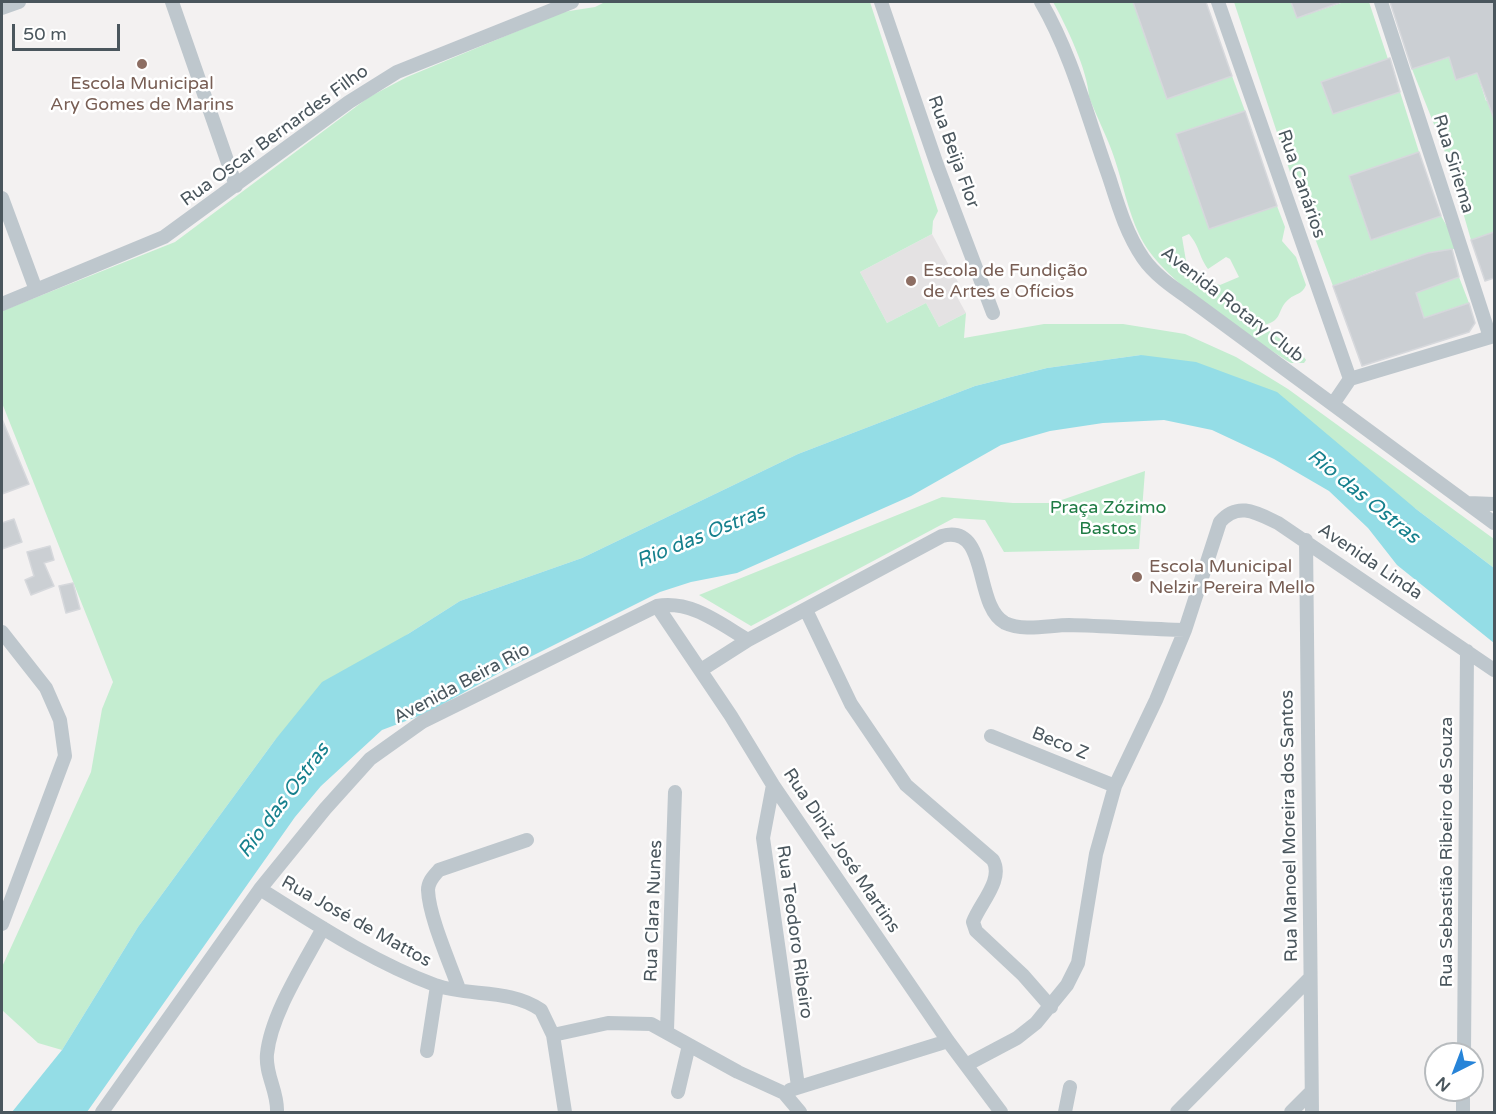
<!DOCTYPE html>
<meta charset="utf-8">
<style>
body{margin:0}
#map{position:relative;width:1496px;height:1114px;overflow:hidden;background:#f3f1f1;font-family:"Varela Round",sans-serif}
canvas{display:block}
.frame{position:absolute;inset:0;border:3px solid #4a565d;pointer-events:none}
.north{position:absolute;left:1424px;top:1042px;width:60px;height:60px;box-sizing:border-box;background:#fff;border:2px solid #b7bbbe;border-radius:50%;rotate:222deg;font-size:16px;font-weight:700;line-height:24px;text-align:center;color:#4a565d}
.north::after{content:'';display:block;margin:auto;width:21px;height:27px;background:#2784d8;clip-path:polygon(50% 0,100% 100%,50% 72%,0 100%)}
.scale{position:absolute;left:12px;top:24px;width:108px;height:27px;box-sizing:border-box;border:3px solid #4a565d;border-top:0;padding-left:8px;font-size:18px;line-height:21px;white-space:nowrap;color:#4a565d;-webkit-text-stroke:4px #fff;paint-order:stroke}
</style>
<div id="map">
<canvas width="1496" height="1114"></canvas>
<div class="frame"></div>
<div class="north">N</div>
<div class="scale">50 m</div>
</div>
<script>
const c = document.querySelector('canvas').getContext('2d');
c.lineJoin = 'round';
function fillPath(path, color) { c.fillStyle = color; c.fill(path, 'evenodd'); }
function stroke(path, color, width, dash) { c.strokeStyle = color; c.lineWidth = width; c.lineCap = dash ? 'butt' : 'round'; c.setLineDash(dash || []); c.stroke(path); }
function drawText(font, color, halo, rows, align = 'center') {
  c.font = font + ' "Varela Round",sans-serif'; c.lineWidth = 5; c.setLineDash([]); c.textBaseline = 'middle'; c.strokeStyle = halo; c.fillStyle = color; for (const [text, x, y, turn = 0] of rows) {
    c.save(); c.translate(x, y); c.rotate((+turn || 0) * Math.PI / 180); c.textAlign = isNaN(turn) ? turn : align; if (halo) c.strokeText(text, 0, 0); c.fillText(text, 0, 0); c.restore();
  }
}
fillPath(new Path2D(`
 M932 234 958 282 951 286 966 313 939 327 926 303 887 323 860 272Z`), '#e4e2e3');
fillPath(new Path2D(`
 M605 2H870L938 211 933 221 932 234 860 272 887 323 926 303 939 327 966 313 964 338 1044 324H1123L1185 334 1236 357 1288 389 1494 539V568L1416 509 1141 355 1047 368 975 386 798 454 582 558 460 601 408 634 275 740 138 927 62 1050 38 1043 2 1010V967L91 772 102 709 113 682 2 403V311L175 242 369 97 407 77 563 12 595 7Z
 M1053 2H1139L1134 4 1167 99 1232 76 1245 111 1177 134 1209 229 1277 206 1285 227 1282 241 1296 257 1306 285C1302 295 1296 293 1289 299 1276 310 1284 320 1264 325 1275 340 1297 344 1306 360L1304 363H1291C1248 336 1159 280 1139 234 1128 211 1123 184 1115 160 1108 138 1097 118 1089 97 1088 71 1066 25 1053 2ZM1189 234C1201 249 1198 255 1208 269L1226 257 1230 259 1239 277 1220 285 1188 276 1184 278 1187 267 1182 237Z
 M1234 2H1291L1297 18 1344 2H1369L1388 59 1321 82 1333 114 1400 92 1419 152 1372 240 1441 216 1460 248 1428 253 1389 266 1400 298 1388 302 1376 270 1333 286 1290 172Z
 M1450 57 1456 80 1477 73 1486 101 1494 98V232L1471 240 1447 157 1412 69Z
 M1459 277 1469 303 1424 318 1416 293Z
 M1145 471 1139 549 1004 552 985 520 954 518 751 626 699 595 942 497 1013 503H1053Z`), '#c4edd0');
fillPath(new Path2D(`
 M1141 355 1196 362 1277 392 1416 509 1494 568V643L1397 565 1368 528 1329 491 1274 459 1212 430 1164 420 1103 423 1050 431 1001 445 911 496 737 573 691 582 660 592 510 667 427 713 382 730 321 786 295 817 87 1112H12L62 1050 138 927 275 740 322 682 408 634 460 601 582 558 798 454 975 386 1047 368Z`), '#94dde6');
const building = new Path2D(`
 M1133 2H1206L1232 76 1167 99Z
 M1291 2H1338L1339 3 1297 18Z
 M1390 2H1494V119L1477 73 1456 80 1449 57 1412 69Z
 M1390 58 1400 92 1333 114 1321 82Z
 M1245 111 1277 206 1209 229 1176 134Z
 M1419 152 1441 216 1371 240 1349 176Z
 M1494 232V278L1485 281 1471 240Z
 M1452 249 1459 277 1416 293 1424 318 1469 303 1475 323 1469 332 1362 366 1333 286 1428 253Z
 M2 419 29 484 2 494Z
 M14 519 22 542 2 549V523Z
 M50 546 54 560 44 563 54 586 31 595 25 580 34 576 27 552Z
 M73 583 80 609 66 613 59 586Z`);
fillPath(building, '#cbcfd3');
stroke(building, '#d6d8dc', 1.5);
stroke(new Path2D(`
 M172 2 236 186
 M881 2 937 165 993 313
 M1041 2C1072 55 1088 119 1109 177 1118 205 1126 233 1143 258 1154 274 1171 286 1187 297L1494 523
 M1218 2 1350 379
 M1381 2 1490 337
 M2 8 19 2
 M2 198 36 290
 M2 304 164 237 349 102 397 72 572 2
 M1333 404 1350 379 1494 336
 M1468 503 1494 504
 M1306 540 1312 1112
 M657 606 731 716 773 785 948 1041 1001 1112
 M806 610 851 704 906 785 993 860C1004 880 980 903 973 922L976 931 1023 975 1051 1007
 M2 632 46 688 60 720 65 756 2 924
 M701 670 748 640
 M991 736 1115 786
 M773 785 763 838 798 1086
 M260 889C316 924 373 962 435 985 469 997 509 988 541 1010L553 1035 565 1112
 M459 989C450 963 429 917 428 890 428 881 434 876 439 870L527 840
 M667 1030 675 792
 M553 1035 608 1023 651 1024 738 1072 784 1093 800 1112
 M427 1051 437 986
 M1464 1054 1467 651
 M966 1065 1017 1038 1036 1023 1067 985 1078 963 1096 854 1115 786 1156 700 1185 630 1220 522C1238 501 1257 513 1278 523L1494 670
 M790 1090 948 1041
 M678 1092 689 1045
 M102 1112 260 889 325 809 370 759 422 722 657 606C691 600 719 623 748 640L942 536C990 523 973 606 1005 623 1024 632 1050 625 1069 625 1108 626 1146 629 1185 630
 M277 1112C278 1091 265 1075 267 1054 271 1014 304 964 323 928
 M1065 1112 1070 1087
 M1177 1112 1310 978
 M1291 1112 1311 1092
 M1463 1112V1090`), '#bec7cd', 14);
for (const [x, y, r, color] of [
 [142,64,6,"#8d6e63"],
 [911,281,6,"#8d6e63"],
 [1137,577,6,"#8d6e63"]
]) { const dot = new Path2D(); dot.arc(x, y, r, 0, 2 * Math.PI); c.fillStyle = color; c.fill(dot); stroke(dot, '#fff', 2); }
drawText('18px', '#785e54', '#fff', [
 ["Escola Municipal",142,84,"center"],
 ["Ary Gomes de Marins",142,105,"center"],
 ["Escola de Fundição",923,271],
 ["de Artes e Ofícios",923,292],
 ["Escola Municipal",1149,567],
 ["Nelzir Pereira Mello",1149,588]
], 'left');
drawText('18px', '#4a565d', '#fff', [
 ["Rua Oscar Bernardes Filho",275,136,-36],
 ["Rua Beija Flor",953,152,70],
 ["Rua Siriema",1453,164,73],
 ["Rua Canários",1301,184,71],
 ["Avenida Rotary Club",1232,305,38],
 ["Avenida Linda",1370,562,34],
 ["Avenida Beira Rio",462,684,-28],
 ["Beco Z",1060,744,22],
 ["Rua Manoel Moreira dos Santos",1290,826,-91],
 ["Rua Diniz José Martins",841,851,56],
 ["Rua Sebastião Ribeiro de Souza",1447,852,-90],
 ["Rua Clara Nunes",654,911,-88],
 ["Rua José de Mattos",356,922,29],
 ["Rua Teodoro Ribeiro",794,932,82]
]);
drawText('18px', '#1f7b44', '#fff', [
 ["Praça Zózimo",1108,508],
 ["Bastos",1108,529]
]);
drawText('italic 20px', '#16808d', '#fff', [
 ["Rio das Ostras",1363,497,39],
 ["Rio das Ostras",701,537,-22],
 ["Rio das Ostras",284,801,-53]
]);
</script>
